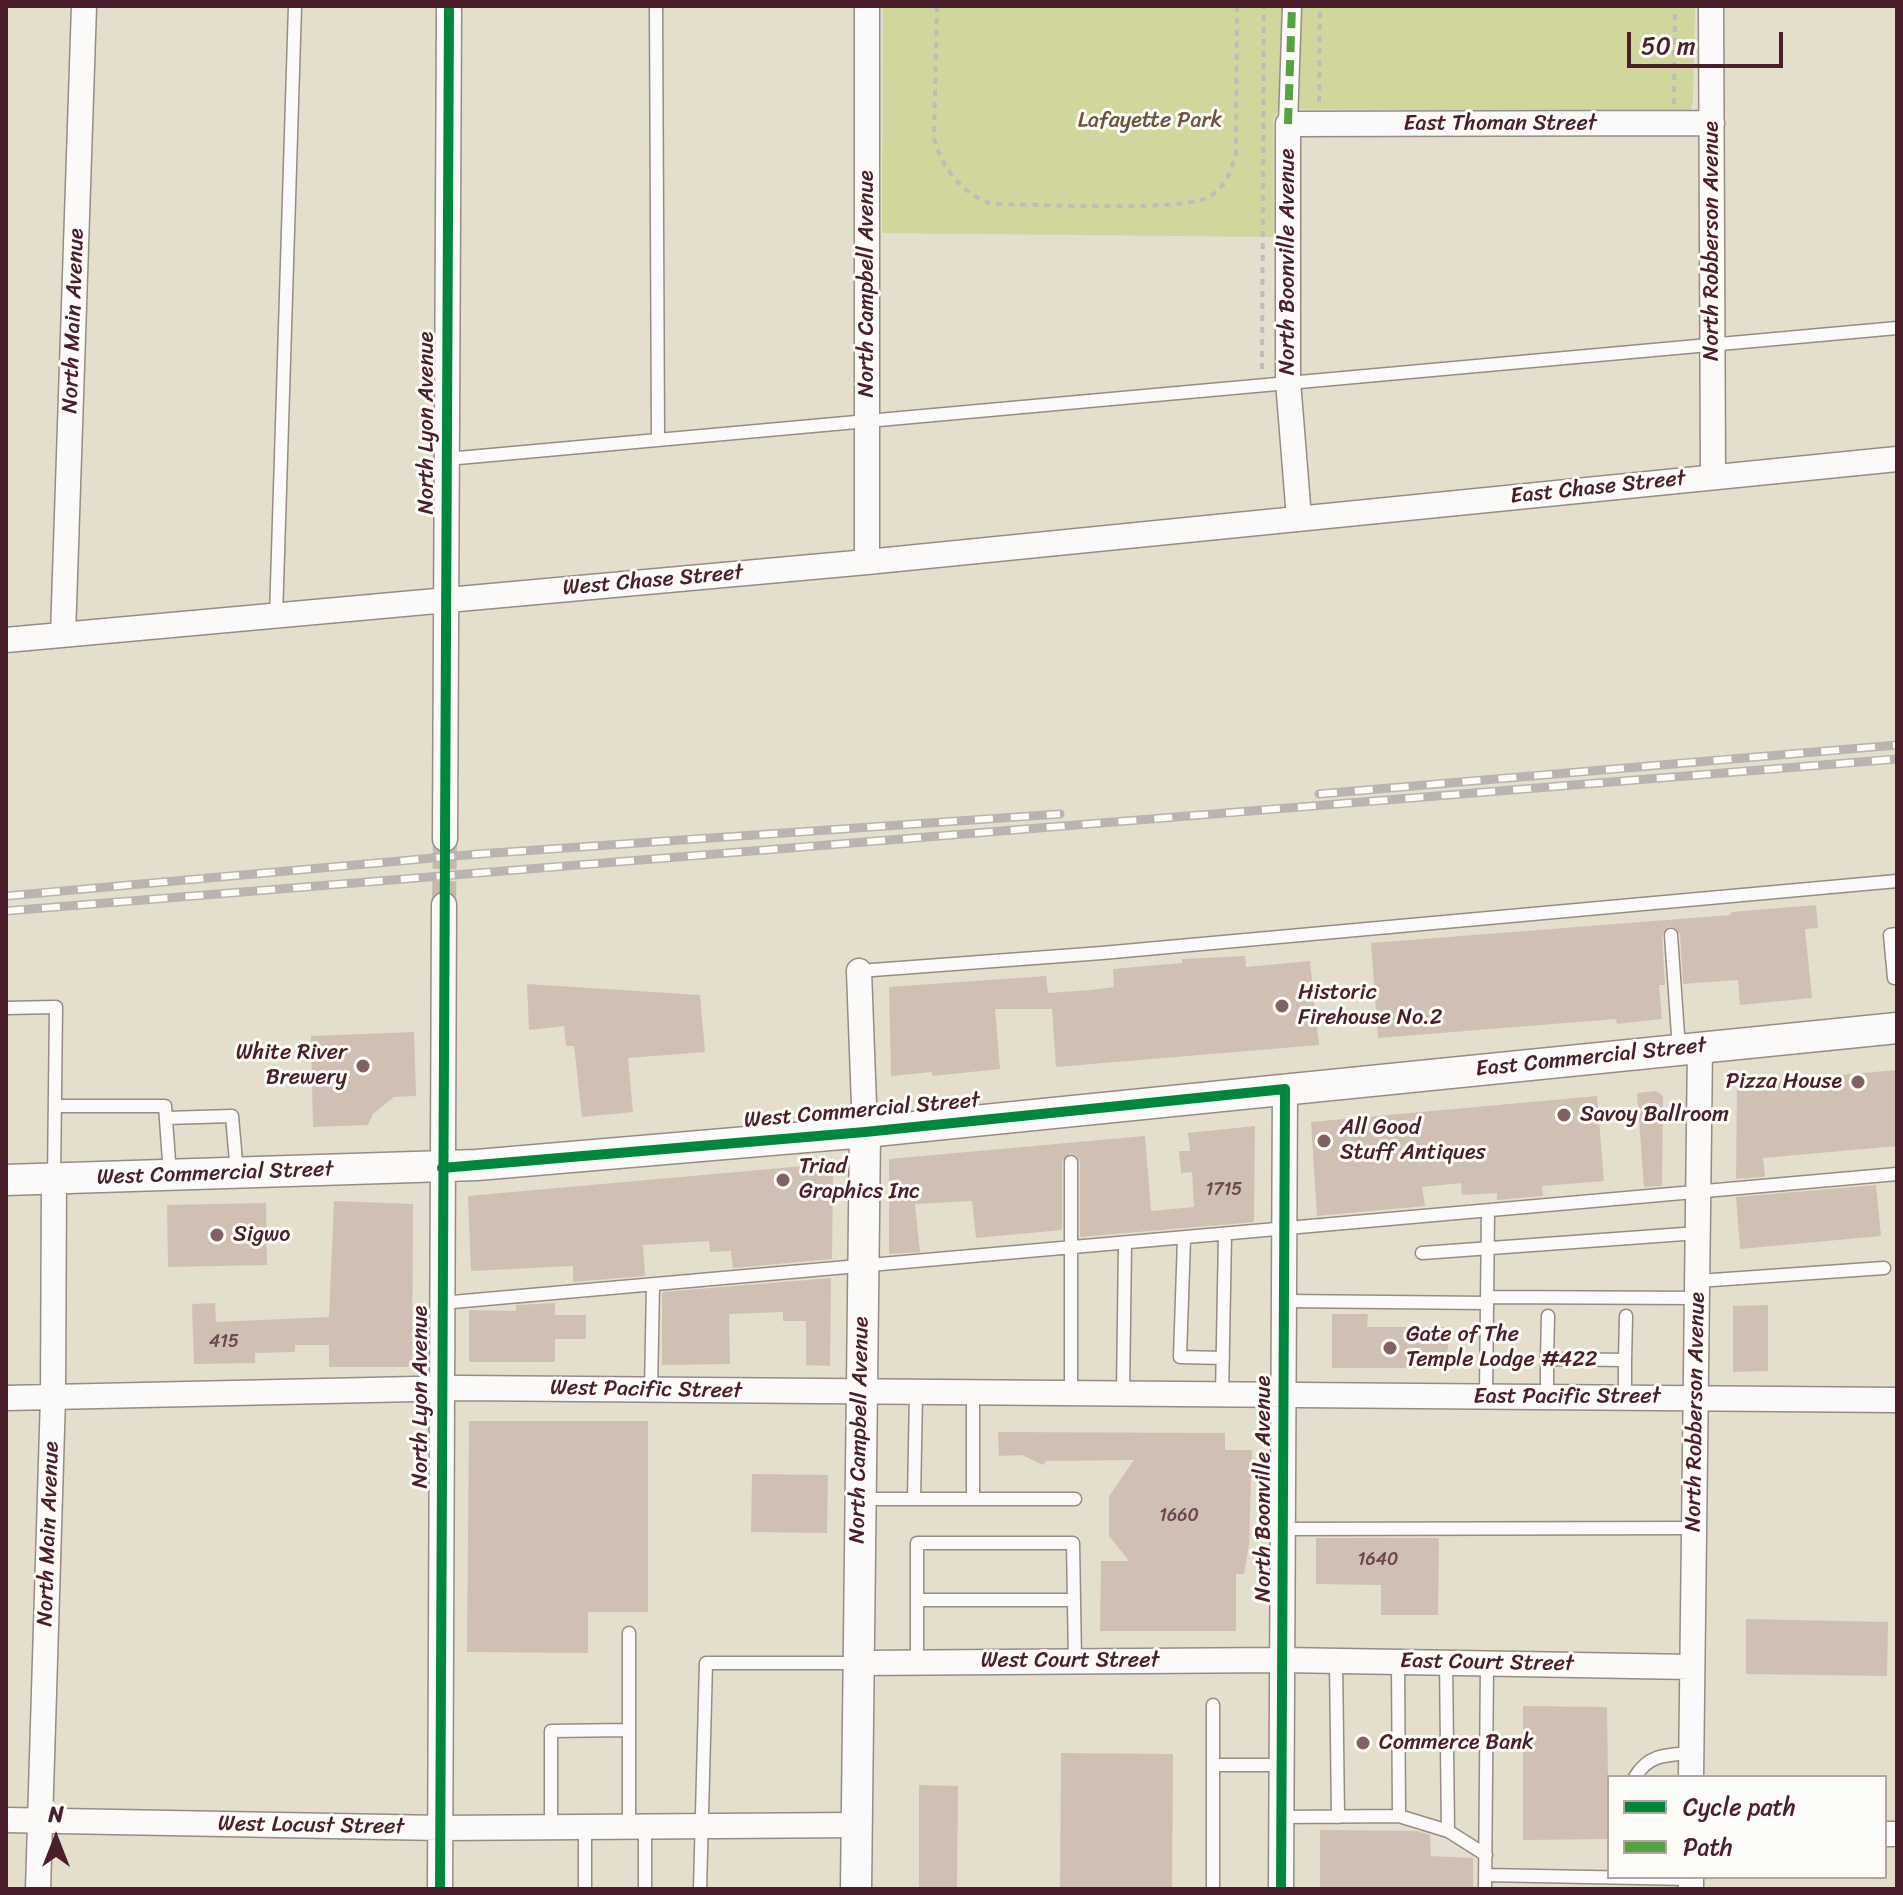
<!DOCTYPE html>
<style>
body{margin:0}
#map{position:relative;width:1903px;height:1895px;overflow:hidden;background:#e4decd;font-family:Sriracha,sans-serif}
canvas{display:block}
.frame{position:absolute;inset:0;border:8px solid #4a1f2b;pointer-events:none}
.legend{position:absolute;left:1607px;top:1775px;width:280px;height:104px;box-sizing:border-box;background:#fdfcf7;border:2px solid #b5a4a5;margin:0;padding:10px 14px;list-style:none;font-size:24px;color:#4a1f2b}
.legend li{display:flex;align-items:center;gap:16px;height:40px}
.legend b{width:40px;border:2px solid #b5a4a5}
.north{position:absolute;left:16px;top:1799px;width:80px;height:80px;-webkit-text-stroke:6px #fdfcf7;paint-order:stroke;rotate:0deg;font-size:22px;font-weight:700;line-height:32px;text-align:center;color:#4a1f2b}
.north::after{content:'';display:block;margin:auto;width:28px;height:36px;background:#4a1f2b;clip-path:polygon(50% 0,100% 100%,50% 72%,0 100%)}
.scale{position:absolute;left:1627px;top:32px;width:156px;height:36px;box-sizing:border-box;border:4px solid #4a1f2b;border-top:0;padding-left:10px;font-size:24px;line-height:28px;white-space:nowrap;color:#4a1f2b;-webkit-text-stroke:6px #fdfcf7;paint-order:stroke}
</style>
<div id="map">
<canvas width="1903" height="1895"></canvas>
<div class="frame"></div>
<ul class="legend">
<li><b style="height:10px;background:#00873e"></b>Cycle path</li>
<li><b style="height:10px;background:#56a243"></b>Path</li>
</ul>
<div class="north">N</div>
<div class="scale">50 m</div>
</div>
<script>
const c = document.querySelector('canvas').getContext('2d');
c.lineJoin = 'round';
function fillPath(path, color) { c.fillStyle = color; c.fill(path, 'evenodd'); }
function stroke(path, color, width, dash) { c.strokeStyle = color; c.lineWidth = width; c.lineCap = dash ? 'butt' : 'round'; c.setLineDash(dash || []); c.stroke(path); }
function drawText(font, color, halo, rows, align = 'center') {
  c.font = font + ' Sriracha,sans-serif'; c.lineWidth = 6; c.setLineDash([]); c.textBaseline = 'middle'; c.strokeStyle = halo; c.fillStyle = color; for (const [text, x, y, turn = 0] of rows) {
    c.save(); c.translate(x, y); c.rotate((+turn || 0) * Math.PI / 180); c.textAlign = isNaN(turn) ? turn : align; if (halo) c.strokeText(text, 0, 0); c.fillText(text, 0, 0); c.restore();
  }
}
fillPath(new Path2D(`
 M883 6H1695L1693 101 1691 109 1684 112 1288 109 1276 114 1273 122 1274 237 882 233Z`), '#d0d69c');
fillPath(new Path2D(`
 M1816 905 1818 928 1805 929 1812 998 1740 1005 1738 980 1683 984 1680 934 1670 926 1662 935 1665 985H1659L1662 1019 1617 1024 1616 1019 1378 1038 1371 943 1731 915V912Z
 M1245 956 1246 967 1310 961 1319 1045 1056 1067 1052 1009H995L1000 1069 932 1076V1072L891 1076 889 987 1046 976 1048 993 1091 990 1114 987 1113 969 1182 963V959Z
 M527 984 700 995 705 1052 628 1058 633 1112 582 1117 574 1046H566L564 1026 529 1030Z
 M414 1032 416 1096 394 1097 373 1114 368 1125 313 1127 311 1036Z
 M1897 1070V1146L1763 1158 1765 1177 1736 1179 1737 1084Z
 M1656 1091 1663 1096 1662 1186 1644 1187 1637 1093Z
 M1597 1096 1604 1181 1542 1186 1543 1196 1497 1200V1193L1462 1195 1461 1183 1422 1187 1425 1206 1317 1216 1311 1122Z
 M1255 1126 1254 1222 1080 1237V1162L1076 1155 1070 1153 1062 1162V1230L976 1238 972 1201 915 1204 920 1252 889 1254V1159L1145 1136 1151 1211 1194 1207 1192 1172 1181 1173 1179 1151H1190L1188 1133Z
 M826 1164 833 1170 832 1259 733 1268 731 1251 710 1252 709 1241 643 1245 645 1276 573 1282V1266L471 1271 468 1196Z
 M1876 1185 1881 1236 1740 1249 1736 1197Z
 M334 1201 413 1204 412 1367H329V1345H295V1352L255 1353V1363L194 1364 192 1304 215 1303 216 1322 329 1317Z
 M266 1203 267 1265 168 1267 167 1205Z
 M831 1278 830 1366 806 1365V1321H783V1312L729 1314 730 1364 662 1365V1292Z
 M555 1303V1315H586V1339H555V1362H469V1310L516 1311V1305Z
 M1768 1305V1371L1733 1372V1306Z
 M1332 1314H1368L1367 1327H1448V1368H1332Z
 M469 1421H648V1612H588V1653L467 1652Z
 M998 1432 1225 1433V1450H1252L1249 1545 1244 1574H1236V1631H1100L1101 1561H1129L1109 1536V1496L1134 1460 1046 1461 1043 1465 1022 1455 999 1456Z
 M752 1474 828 1475 827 1533 751 1532Z
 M1316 1538H1439L1438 1615H1381V1585L1316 1584Z
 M1746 1619 1888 1622 1887 1676 1746 1674Z
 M1523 1706 1607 1707 1609 1839 1523 1840Z
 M1061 1753 1173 1754 1172 1889H1060Z
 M919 1785 958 1786 957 1889H919Z
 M1320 1830 1417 1831 1430 1835 1431 1856 1473 1858V1889H1320Z`), '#d0c0b4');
stroke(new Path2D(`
 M444 905 445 839`), '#c5b8ad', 24, [24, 12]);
const service = new Path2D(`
 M656 6 658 439
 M447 459 1897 328
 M276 617 295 6
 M1671 935 1679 1049
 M859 971 1102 953 1897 881
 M1894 978 1890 935 1897 934
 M6 1008 56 1007 54 1178
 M55 1106H165L170 1175
 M166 1118 232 1116 237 1173
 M1071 1162V1394
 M1184 1239 1180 1357 1223 1358
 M1422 1253 1698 1233
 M1698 1281 1884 1268
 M1487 1297 1698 1298
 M1285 1301 1487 1303
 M441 1303 1897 1174
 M1547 1359 1548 1316
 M1625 1360 1626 1316
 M651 1390 653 1285
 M973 1393V1499
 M1123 1394 1125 1244
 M1222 1395 1225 1235
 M1486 1396 1488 1211
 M1547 1397V1359L1625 1360V1397
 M863 1499H1075
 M914 1499 916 1393
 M1284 1529 1695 1528
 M917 1600H1074
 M629 1633V1827
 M1336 1661 1338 1817
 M917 1662V1543H1073L1075 1661
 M1398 1662 1399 1816
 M1446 1662 1448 1831
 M1213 1765H1282
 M1635 1777C1649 1754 1666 1755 1692 1753
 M1281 1817 1399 1816 1448 1831 1486 1855
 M645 1826V1889
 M551 1827V1731L628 1730
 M1485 1875 1691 1879
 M585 1889V1827
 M700 1889 706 1663H858
 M1213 1889V1705
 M1485 1889 1487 1663`);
const pedestrian = new Path2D(`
 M1288 124 1292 6`);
const minor = new Path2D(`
 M1711 6 1713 476
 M1299 518 1288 381V124L1712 123
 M867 562V6
 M63 635 84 6
 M6 640 867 562 1897 459
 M445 839 449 6
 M859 971 865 1132
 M6 1398 461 1388 1897 1400
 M858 1663 1283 1660 1692 1667
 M1691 1777 1700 1047
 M6 1820 441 1828 856 1825
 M1885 1834H1897
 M38 1889 53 1397 54 1179
 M440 1889 444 905
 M1281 1889 1285 1089
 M1691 1889V1877`);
const tertiary = new Path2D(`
 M6 1180 477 1165 865 1132 1897 1028
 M856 1889 865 1132`);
stroke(service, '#968c85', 15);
stroke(pedestrian, '#968c85', 21);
stroke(minor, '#968c85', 27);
stroke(tertiary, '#968c85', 33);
stroke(new Path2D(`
 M937 6 934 137C940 166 963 195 992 204 1033 204 1177 212 1207 198 1225 189 1231 172 1236 153L1237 6
 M1319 102 1320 6
 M1674 104 1675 6
 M1262 369 1264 6`), '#c1bcba', 4, [6, 6]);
stroke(service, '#fbfaf8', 12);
stroke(pedestrian, '#fbfaf8', 18);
stroke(minor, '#fbfaf8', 24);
stroke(tertiary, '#fbfaf8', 30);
const rail = new Path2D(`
 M1319 794 1897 745
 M6 896 478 854 1060 814
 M6 911 1897 759`);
stroke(rail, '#b9b3b2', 9);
stroke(rail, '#fdfcf7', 6, [18]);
stroke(new Path2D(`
 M1288 124 1292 6`), '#56a243', 8, [16, 8]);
stroke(new Path2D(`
 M442 1168 865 1132 1285 1089 1281 1889
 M440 1889 449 6`), '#00873e', 10);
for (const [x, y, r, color] of [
 [1282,1006,8,"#806264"],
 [363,1066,8,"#806264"],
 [1858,1082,8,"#806264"],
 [1564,1115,8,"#806264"],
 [1324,1141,8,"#806264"],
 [783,1180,8,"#806264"],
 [217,1235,8,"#806264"],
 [1390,1348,8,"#806264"],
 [1363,1743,8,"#806264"]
]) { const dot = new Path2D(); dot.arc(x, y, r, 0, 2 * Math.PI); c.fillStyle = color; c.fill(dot); stroke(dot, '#fdfcf7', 3); }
drawText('18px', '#6c474d', null, [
 ["1715",1224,1190],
 ["415",224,1342],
 ["1660",1179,1516],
 ["1640",1378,1560]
]);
drawText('22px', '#6d5441', '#fdfcf7', [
 ["Lafayette Park",1150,121]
]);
drawText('22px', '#4a1f2b', '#fdfcf7', [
 ["East Thoman Street",1500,124],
 ["North Robberson Avenue",1712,241,-90],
 ["North Boonville Avenue",1288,262,-90],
 ["North Campbell Avenue",867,284,-90],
 ["North Main Avenue",74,321,-88],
 ["North Lyon Avenue",427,423,-90],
 ["East Chase Street",1598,488,-6],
 ["West Chase Street",653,581,-5],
 ["East Commercial Street",1591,1058,-6],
 ["West Commercial Street",862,1111,-5],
 ["West Commercial Street",215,1174,-2],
 ["West Pacific Street",646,1390,1],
 ["North Lyon Avenue",421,1397,-90],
 ["East Pacific Street",1567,1397],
 ["North Robberson Avenue",1696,1412,-89],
 ["North Campbell Avenue",860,1430,-89],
 ["North Boonville Avenue",1264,1489,-90],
 ["North Main Avenue",49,1534,-88],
 ["West Court Street",1070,1661],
 ["East Court Street",1487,1663,1],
 ["West Locust Street",311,1826,1]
]);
drawText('22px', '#4a1f2b', '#fdfcf7', [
 ["Historic",1298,993],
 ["Firehouse No.2",1298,1018],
 ["White River",347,1053,"right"],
 ["Brewery",347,1078,"right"],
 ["Pizza House",1842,1082,"right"],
 ["Savoy Ballroom",1580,1115],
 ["All Good",1340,1128],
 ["Stuff Antiques",1340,1153],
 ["Triad",799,1167],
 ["Graphics Inc",799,1192],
 ["Sigwo",233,1235],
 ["Gate of The",1406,1335],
 ["Temple Lodge #422",1406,1360],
 ["Commerce Bank",1379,1743]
], 'left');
</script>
